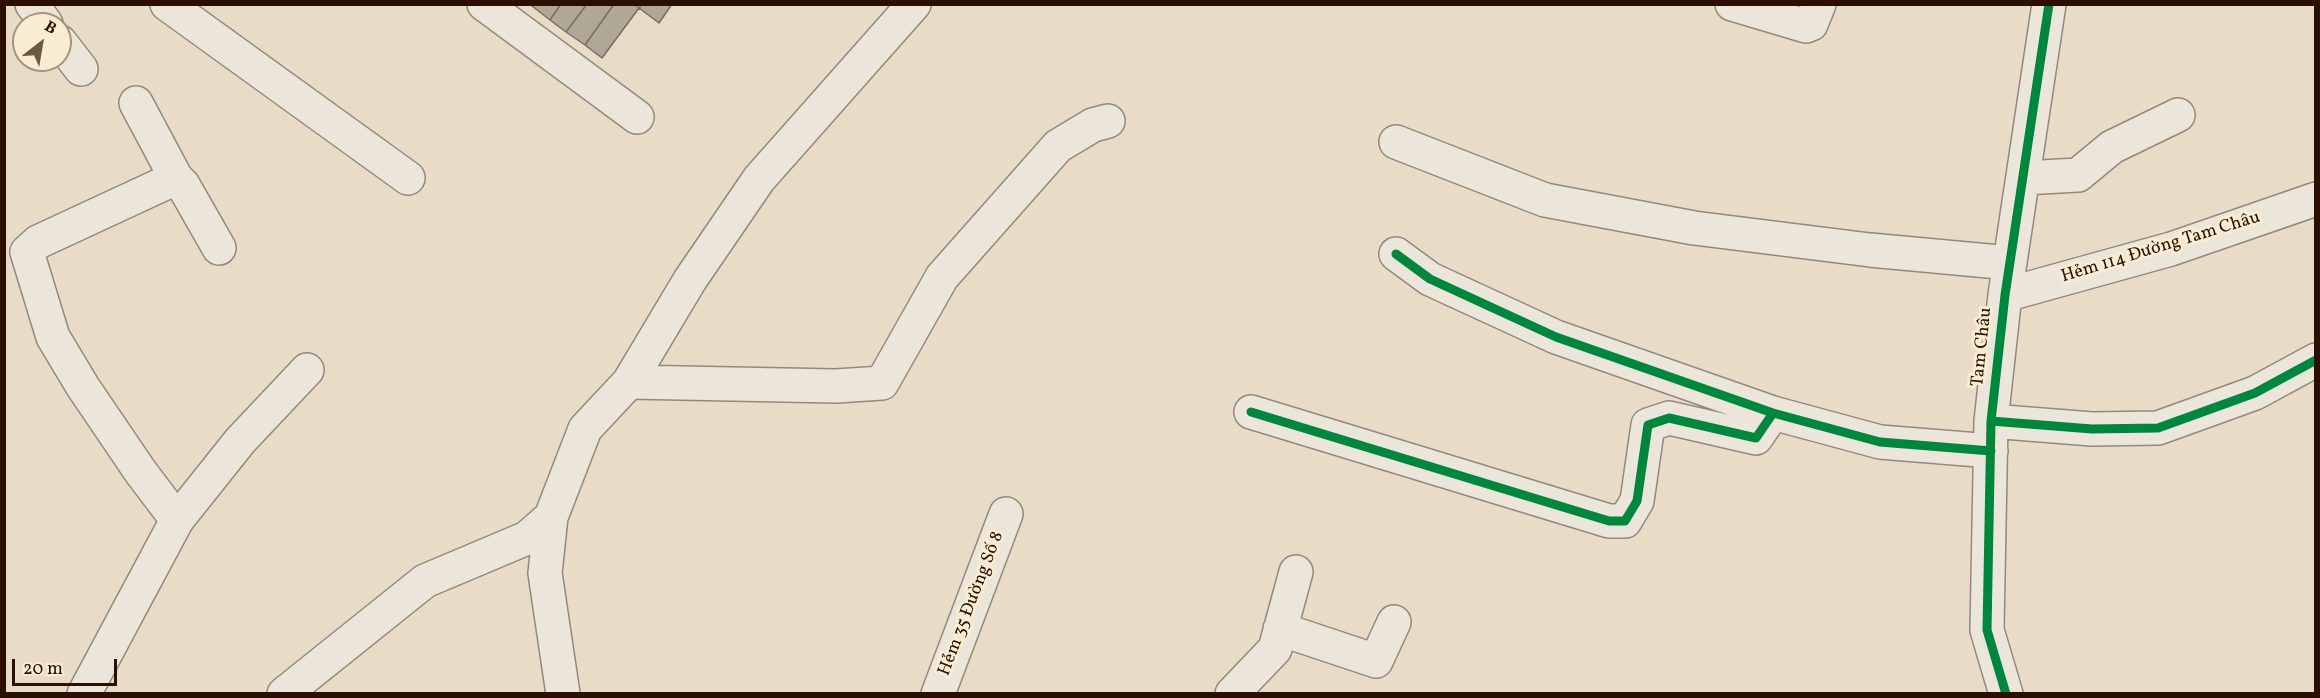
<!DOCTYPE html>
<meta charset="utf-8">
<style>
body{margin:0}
#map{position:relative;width:2320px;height:698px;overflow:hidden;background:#e8dcc6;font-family:Vollkorn,serif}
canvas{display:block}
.frame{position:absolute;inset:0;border:6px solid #2b0f00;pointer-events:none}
.north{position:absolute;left:12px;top:12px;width:60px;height:60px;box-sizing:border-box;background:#f8ecd2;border:2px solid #a6947e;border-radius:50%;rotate:31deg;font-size:16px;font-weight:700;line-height:24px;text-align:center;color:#2b0f00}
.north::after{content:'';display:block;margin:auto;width:21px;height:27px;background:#6d5745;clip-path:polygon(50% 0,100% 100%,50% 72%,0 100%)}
.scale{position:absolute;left:12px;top:659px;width:105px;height:27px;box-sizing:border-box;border:3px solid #2b0f00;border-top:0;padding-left:8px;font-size:18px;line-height:21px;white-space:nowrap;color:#2b0f00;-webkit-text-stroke:4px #f8ecd2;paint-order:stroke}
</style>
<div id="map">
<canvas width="2320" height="698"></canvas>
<div class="frame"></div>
<div class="north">B</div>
<div class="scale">20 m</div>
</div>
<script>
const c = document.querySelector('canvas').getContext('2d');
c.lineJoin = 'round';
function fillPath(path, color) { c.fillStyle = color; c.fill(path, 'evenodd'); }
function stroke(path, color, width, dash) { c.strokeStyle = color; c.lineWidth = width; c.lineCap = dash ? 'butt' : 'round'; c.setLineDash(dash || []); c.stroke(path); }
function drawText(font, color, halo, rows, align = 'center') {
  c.font = font + ' Vollkorn,serif'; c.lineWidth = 6; c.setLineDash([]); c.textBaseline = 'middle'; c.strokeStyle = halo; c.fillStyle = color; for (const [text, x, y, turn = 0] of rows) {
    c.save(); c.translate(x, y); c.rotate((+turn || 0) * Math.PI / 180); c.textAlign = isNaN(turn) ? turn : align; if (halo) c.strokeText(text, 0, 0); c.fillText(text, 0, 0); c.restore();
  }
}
const building = new Path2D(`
 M533 4H561L550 20 532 6Z
 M561 4H587L566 32 550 20Z
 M587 4H614L585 45 566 32Z
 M614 4H634L639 8 602 58 585 45Z
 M642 4H672L659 23 639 8Z`);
fillPath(building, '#b0a797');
stroke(building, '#786d61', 1.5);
const minor = new Path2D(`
 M32 4 46 24
 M167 4 408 178
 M484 4 637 117
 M1732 4 1806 26 1811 24 1819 4
 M60 42 81 69
 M136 103 176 178 183 185 219 248
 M1396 142 1545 200 1694 228 1870 250 2010 263
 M2023 178 2078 175 2112 147 2178 115
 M1396 254 1430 279 1556 337 1773 413 1880 442 1991 451
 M2005 295 2171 249 2316 199
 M629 382 690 280 759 179 914 4
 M1251 412 1609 521H1625L1637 501 1648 425 1669 418 1756 438 1773 413
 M1991 421 2092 429 2158 428 2255 393 2316 360
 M551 517 545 573 563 694
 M177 520 240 441 307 370
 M1280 629 1376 661 1394 622
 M84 694 177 520 140 471 83 387 53 337 27 252 38 242 176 178
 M284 694 425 581 527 538 551 517 585 429 629 382 836 386 882 383 942 277 1058 146 1093 125 1108 121
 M938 694 1006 514
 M1232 694 1275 649 1296 572
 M2006 694 1987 630 1991 421 2005 295 2049 4`);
stroke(minor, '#93897b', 36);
stroke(minor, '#ebe5da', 33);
stroke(new Path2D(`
 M1396 254 1430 279 1556 337 1773 413 1880 442 1991 451
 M1251 412 1609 521H1625L1637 501 1648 425 1669 418 1756 438 1773 413
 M1991 421 2092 429 2158 428 2255 393 2316 360
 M2006 694 1987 630 1991 421 2005 295 2049 4`), '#00873e', 9);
drawText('18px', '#2b0f00', '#f8ecd2', [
 ["Hẻm 114 Đường Tam Châu",2161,248,-17],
 ["Tam Châu",1983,347,-84],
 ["Hẻm 35 Đường Số 8",972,604,-69]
]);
</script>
